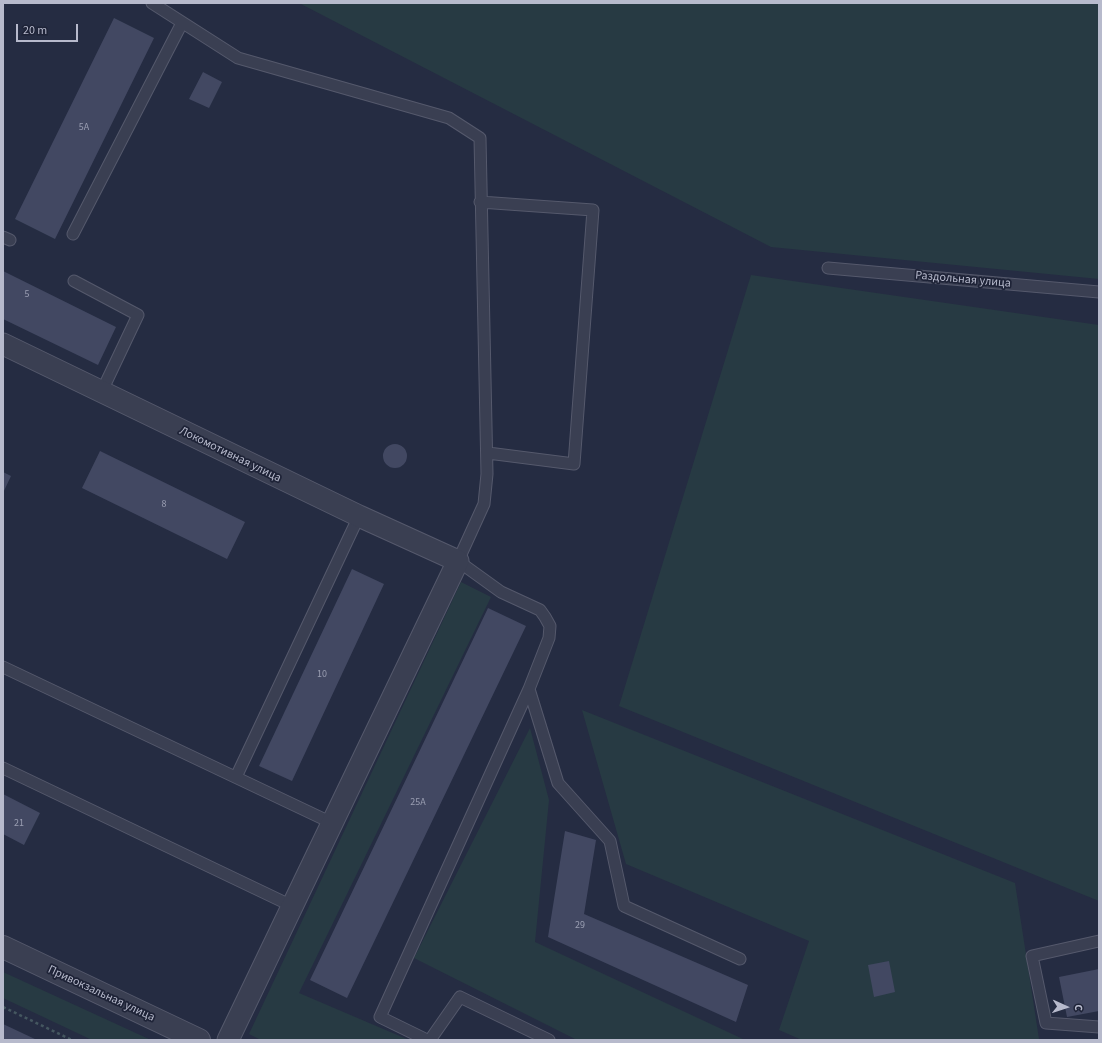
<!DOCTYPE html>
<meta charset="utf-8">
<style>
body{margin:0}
#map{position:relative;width:1102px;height:1043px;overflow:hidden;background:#252c42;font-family:"Source Sans 3",sans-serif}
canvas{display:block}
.frame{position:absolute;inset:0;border:4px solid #b7bacc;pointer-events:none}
.north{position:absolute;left:1046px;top:987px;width:40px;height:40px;-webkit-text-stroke:3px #1e2337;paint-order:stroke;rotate:93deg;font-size:11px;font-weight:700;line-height:16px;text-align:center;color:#b7bacc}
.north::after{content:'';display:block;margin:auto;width:14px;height:18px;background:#b7bacc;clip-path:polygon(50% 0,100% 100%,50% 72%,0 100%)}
.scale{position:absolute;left:16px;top:24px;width:62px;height:18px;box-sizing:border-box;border:2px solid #b7bacc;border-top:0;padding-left:5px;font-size:12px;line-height:14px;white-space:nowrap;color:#b7bacc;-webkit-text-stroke:3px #1e2337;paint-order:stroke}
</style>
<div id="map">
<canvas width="1102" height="1043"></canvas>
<div class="frame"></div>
<div class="north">С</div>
<div class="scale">20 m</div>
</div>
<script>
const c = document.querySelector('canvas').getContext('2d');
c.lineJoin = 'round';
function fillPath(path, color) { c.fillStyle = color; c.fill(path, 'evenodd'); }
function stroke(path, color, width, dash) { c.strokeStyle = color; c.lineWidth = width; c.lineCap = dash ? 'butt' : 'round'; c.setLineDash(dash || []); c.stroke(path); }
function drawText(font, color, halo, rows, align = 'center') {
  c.font = font + ' "Source Sans 3",sans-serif'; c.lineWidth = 3.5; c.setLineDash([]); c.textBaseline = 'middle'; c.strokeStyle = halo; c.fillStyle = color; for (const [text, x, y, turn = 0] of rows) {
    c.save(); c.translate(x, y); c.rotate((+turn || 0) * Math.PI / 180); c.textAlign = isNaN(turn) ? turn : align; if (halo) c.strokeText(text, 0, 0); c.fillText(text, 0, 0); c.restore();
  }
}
fillPath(new Path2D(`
 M299 3H1099V279L771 247Z
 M751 275 1099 325V901L619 706Z
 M461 582 491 597 299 993 409 1040H261L249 1034Z
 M582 710 1015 883 1039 1039 1046 1040H802L779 1030 809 941 626 864Z
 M530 728 549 800 535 942 745 1040H577L414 958Z
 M3 972 151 1040H92L3 998Z`), '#273a43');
fillPath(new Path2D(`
 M114 18 154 38 55 239 15 219Z
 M203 72 222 82 209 108 189 99Z
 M3 271 116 327 98 365 3 319Z
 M383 456a12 12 0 1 1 24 0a12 12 0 1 1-24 0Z
 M100 451 245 522 227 559 82 488Z
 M3 472 11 476 3 493Z
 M352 569 384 584 292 781 259 766Z
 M488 608 526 626 347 998 310 980Z
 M3 794 40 813 24 845 3 834Z
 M565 831 596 840 584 914 748 985 736 1022 548 937Z
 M889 961 895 992 874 997 868 965Z
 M1099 969V1011L1067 1017 1059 977Z
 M3 1024 37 1040H3Z`), '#424862');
const service = new Path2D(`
 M152 3 238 58 449 118 480 138 487 474 484 504 458 561 501 592 540 610 545 617 550 626 549 638 529 689 558 783 610 841 624 906 740 959
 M480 202 593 210 574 464 488 453
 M73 234 182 23
 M3 237 10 240
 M828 268 1099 292
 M74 281 138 315 101 393
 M3 667 332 823
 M3 768 292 906
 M236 777 359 516
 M1099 941 1032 956 1046 1023 1099 1027
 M427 1040 380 1017 529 689
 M430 1040 460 997 549 1040`);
const minor = new Path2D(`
 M3 344 359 516 458 561 228 1040`);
const tertiary = new Path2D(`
 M3 947 199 1040`);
stroke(service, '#55596c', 13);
stroke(minor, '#55596c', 23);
stroke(tertiary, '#55596c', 24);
stroke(new Path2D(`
 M3 1007 72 1040`), '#455760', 2.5, [3, 3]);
stroke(service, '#3a3f52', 11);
stroke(minor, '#3a3f52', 21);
stroke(tertiary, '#3a3f52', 22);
drawText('10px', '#9a9eb2', null, [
 ["5А",84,128],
 ["5",27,295],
 ["8",164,505],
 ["10",322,675],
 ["25А",418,803],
 ["21",19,824],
 ["29",580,926]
]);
drawText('12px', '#b7bacc', '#1e2337', [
 ["Раздольная улица",963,280,5],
 ["Локомотивная улица",230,455,26],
 ["Привокзальная улица",101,994,25]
]);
</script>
